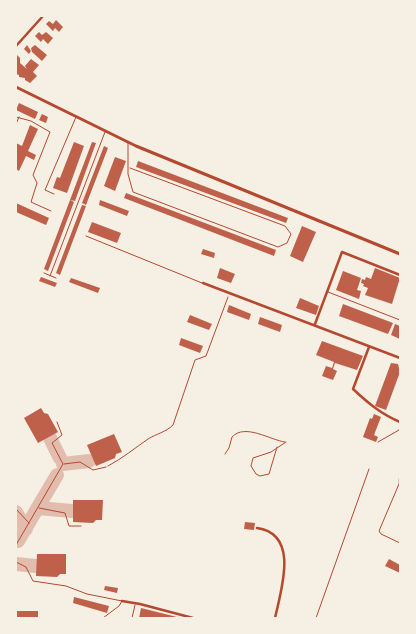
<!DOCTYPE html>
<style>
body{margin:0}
#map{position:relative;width:416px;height:634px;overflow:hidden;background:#f6efe4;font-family:Roboto,sans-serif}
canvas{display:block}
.frame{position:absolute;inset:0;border:17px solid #f6efe4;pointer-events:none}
</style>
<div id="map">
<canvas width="416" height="634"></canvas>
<div class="frame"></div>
</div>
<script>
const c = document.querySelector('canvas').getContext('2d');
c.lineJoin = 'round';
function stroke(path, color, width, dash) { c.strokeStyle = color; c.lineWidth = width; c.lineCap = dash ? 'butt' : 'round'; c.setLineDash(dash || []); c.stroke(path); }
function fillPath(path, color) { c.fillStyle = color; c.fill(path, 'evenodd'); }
stroke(new Path2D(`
 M50 438 60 458
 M63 464 89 461
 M38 508 72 511
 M16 512 26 529
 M18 541 57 475
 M16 564 36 566`), '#e2bdae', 14);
fillPath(new Path2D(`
 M56 20 63 27 59 32 55 28 53 31 46 24 49 21 53 24Z
 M39 32 42 35 46 32 53 38 48 44 43 39 41 42 35 36Z
 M27 45 31 51 29 54 24 49Z
 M35 45 47 55 42 61 32 52 31 48Z
 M17 55 20 58V63L27 69 25 66 31 59 39 65 33 72 37 76 30 83 25 80V78L19 77V75L16 74Z
 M19 103 38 112 35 119 16 110Z
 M42 114 48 117 46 123 39 120Z
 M30 125 38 129 28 151 36 155 34 160 26 156 19 171 16 169V143L22 146Z
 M74 142 84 146 67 193 53 188 57 177 60 178Z
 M92 142 96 143 75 201 70 200Z
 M104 146 108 148 86 205 82 203Z
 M115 157 126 161 115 191 104 186Z
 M138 161 288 218 286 223 136 167Z
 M126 193 276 250 274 256 124 198Z
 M70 200 74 202 48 271 44 269Z
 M100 200 129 211 127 216 99 205Z
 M16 203 49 218 46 225 16 212Z
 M82 205 86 206 60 275 56 273Z
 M92 222 121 233 117 243 88 232Z
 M302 226 316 232 303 262 290 256Z
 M203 249 215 253 214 258 201 254Z
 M220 268 235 274 231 283 217 278Z
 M375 268 400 278 392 304 365 295 368 288 363 286 364 284 361 283 362 279 365 280 366 277 371 279Z
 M343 271 361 278 357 290 361 291 359 299 336 290Z
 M41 277 57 283 55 287 39 281Z
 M71 278 100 288 98 293 69 282Z
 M300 298 319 306 316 315 296 308Z
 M343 304 393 323 388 334 339 316Z
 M229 305 251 314 249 320 227 312Z
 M190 315 212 324 209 330 187 322Z
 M260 317 282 325 280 332 258 324Z
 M395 324 400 326V339L391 335Z
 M181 338 203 346 200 353 179 345Z
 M322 341 363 356 357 370 335 363 333 369 337 371 333 380 322 376 326 366 332 368 334 362 316 355Z
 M391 363 398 364 400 372 386 410 375 406Z
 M41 408 44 413 48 414 58 432 38 443 24 418Z
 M374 414 381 417 374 435 378 437 376 442 363 437 370 418 372 419Z
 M114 434 122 452 116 454 115 458 96 466 87 445Z
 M73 500H103L102 520H96L93 523 73 522Z
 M245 522 255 523 254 530 244 529Z
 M37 554H66V574H60L57 577 36 576Z
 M389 559 400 565V573L385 566Z
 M105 586 118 588 117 593 104 590Z
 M74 597 109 606 107 613 73 603Z
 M141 608 177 617V618H139Z
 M16 611H38V618H16Z`), '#bf614a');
stroke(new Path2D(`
 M378 442 399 430 400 427
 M277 447 269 474 260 476 256 474 251 466 253 458 271 452 286 442
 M225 454 229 448 232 437C245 423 270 440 285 442
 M108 466C123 458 135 448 148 439 156 434 166 432 173 425L195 360 206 356 228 297`), '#b5482f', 1);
stroke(new Path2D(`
 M16 117 31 121 50 132 33 175 37 183 31 202 51 211
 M16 124 19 117
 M128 143V174L133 192 278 247 287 243 291 234 285 226 130 168
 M54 194 45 190 76 117
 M86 236 202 283
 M44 273 56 278
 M50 276 105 132
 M328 292 400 320
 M64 464 80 462 93 470 106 467
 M16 478V483
 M399 484 379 531 381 534 400 543
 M39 508 65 513 69 526H81
 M16 509 29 523
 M16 545 63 464 52 443 62 435 57 422
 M16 562 26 567 33 581 66 586 87 594 122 601 119 606 103 618
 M132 618 135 605
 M316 618 369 469`), '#b5482f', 1);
stroke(new Path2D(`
 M16 46 43 16
 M203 283 400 358
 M315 324 342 252 400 275
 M369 347 353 389C368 403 381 414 400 422
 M400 479V484
 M257 528C300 534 281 590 275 618
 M122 601 140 604 193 618`), '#b5482f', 2.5);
stroke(new Path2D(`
 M16 87 136 146 400 254`), '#b5482f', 3);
</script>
